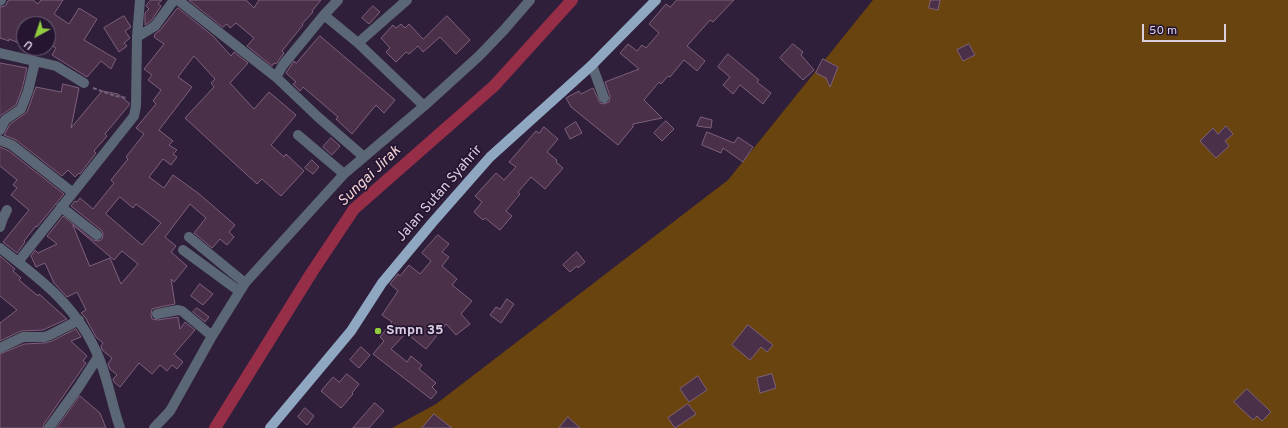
<!DOCTYPE html>
<style>
body{margin:0}
#map{position:relative;width:1288px;height:428px;overflow:hidden;background:#2f1f3b;font-family:Overpass,sans-serif}
canvas{display:block}
.north{position:absolute;left:16px;top:16px;width:40px;height:40px;box-sizing:border-box;background:#251531;border:1px solid #6d5f77;border-radius:50%;rotate:220deg;font-size:11px;font-weight:700;line-height:16px;text-align:center;color:#d8cee0}
.north::after{content:'';display:block;margin:auto;width:14px;height:18px;background:#91cd3f;clip-path:polygon(50% 0,100% 100%,50% 72%,0 100%)}
.scale{position:absolute;left:1142px;top:24px;width:84px;height:18px;box-sizing:border-box;border:2px solid #d8cee0;border-top:0;padding-left:5px;font-size:12px;line-height:14px;white-space:nowrap;color:#d8cee0;-webkit-text-stroke:3px #251531;paint-order:stroke}
</style>
<div id="map">
<canvas width="1288" height="428"></canvas>
<div class="north">U</div>
<div class="scale">50 m</div>
</div>
<script>
const c = document.querySelector('canvas').getContext('2d');
c.lineJoin = 'round';
function fillPath(path, color) { c.fillStyle = color; c.fill(path, 'evenodd'); }
function stroke(path, color, width, dash) { c.strokeStyle = color; c.lineWidth = width; c.lineCap = dash ? 'butt' : 'round'; c.setLineDash(dash || []); c.stroke(path); }
function drawText(font, color, halo, rows, align = 'center') {
  c.font = font + ' Overpass,sans-serif'; c.lineWidth = 3.5; c.setLineDash([]); c.textBaseline = 'middle'; c.strokeStyle = halo; c.fillStyle = color; for (const [text, x, y, turn = 0] of rows) {
    c.save(); c.translate(x, y); c.rotate((+turn || 0) * Math.PI / 180); c.textAlign = isNaN(turn) ? turn : align; if (halo) c.strokeText(text, 0, 0); c.fillText(text, 0, 0); c.restore();
  }
}
fillPath(new Path2D(`
 M873 0H1288V428H392L436 404 728 180Z`), '#6a440e');
stroke(new Path2D(`
 M215 428 312 272 354 209 494 86 572 0`), '#972e48', 12);
const building = new Path2D(`
 M9 0H33L38 4 41 0H63L54 14 69 24 79 8 97 19 84 40 116 59 111 69 101 61 87 77 52 55 56 48 48 43V24H24V45L9 39V41L0 38V7L5 6Z
 M151 0H162L158 4 161 6 151 21 145 25V13L149 9 146 6Z
 M189 0H246L254 8 259 0H321L312 11 313 12 302 24 303 25 282 51 284 53 276 64 274 63 272 66 247 46 254 38 236 23 230 28 227 24 223 27Z
 M677 0H734L713 22 710 20 687 46 705 61 697 71 684 60 670 77 668 76 661 84 659 82 644 100 662 118 633 124V127L618 145 571 107 566 98 579 91 581 94 593 88 600 103 603 104 609 102 610 96 605 82 639 69 620 53 628 44 637 51 642 45 646 48 659 33 649 24 666 4 670 7Z
 M931 0H940L938 10 929 8Z
 M373 6 380 12 369 24 362 18Z
 M178 8 213 36 231 56 234 52 248 63 230 83 254 109 269 92 296 115 271 145 284 157 286 154 304 171 281 196 262 179 257 184 185 118 214 87 211 83 215 79 194 56 178 77 192 87 159 130 173 141 169 145 177 150 173 154 177 157 171 165 163 159 149 177 164 188 173 175 198 193 235 225 229 232 234 237 227 245 220 239 212 248 194 233 206 218 190 204 165 237 176 246 171 252 187 266 174 282 171 279 175 304 155 308 152 309 151 315 152 319 158 320 178 317 180 329 185 322 195 330 174 354 183 362 177 369 172 365 167 371 160 365 152 374 139 363 120 387 114 382 113 379 117 375 110 369 108 364 112 358 102 350 101 346 103 343 96 337 85 317 81 313 86 310 77 292 67 297 54 283 45 263 36 267 31 256 35 250 38 253 57 244 47 236 63 216 93 240 99 241 102 239 103 233 101 230 71 206 75 201 77 202 80 198 93 209 114 183 111 180 128 159 126 157 144 134 136 128 156 104 153 101 161 90 148 80 152 75 144 69 164 44 154 37 155 34 160 30ZM120 197 133 208 136 204 161 223 142 245 106 214ZM73 225 114 260 122 251 138 264 121 284 110 258 90 266Z
 M124 16 131 27 125 31 130 38 124 43 127 46 119 52 104 28Z
 M447 16 470 40 456 54 440 37 423 52 418 46 409 54 406 52 396 62 386 52 390 48 381 38 393 25 396 28 401 24 405 28 409 24 423 39Z
 M320 36 395 100 384 113 376 105 352 134 336 119 338 117 303 87 300 91 293 84 296 82 286 73 294 61 296 63Z
 M793 44 803 52 801 55 814 70 803 80 780 58Z
 M969 44 975 55 963 61 957 50Z
 M728 54 759 80 757 82 771 93 763 104 740 85 733 94 723 85 730 77 718 67Z
 M823 59 838 67 830 87 826 78 816 73Z
 M0 63 27 68 22 89 16 105 0 116Z
 M63 84 79 88 71 128 102 91 118 94 130 104 105 134 107 136 94 151 96 153 80 174 79 173 75 177 68 170 62 176 16 140 4 135 10 124 27 112 36 87 61 92Z
 M701 117 712 120 711 128 697 126Z
 M666 121 674 129 662 141 654 133Z
 M576 122 582 133 570 139 565 129Z
 M1226 126 1233 134 1225 141 1229 146 1216 158 1200 141 1213 128 1218 134Z
 M544 127 558 139 547 152 557 160 556 162 563 168 545 189 531 177 518 192 520 194 506 211 512 216 500 230 485 218 483 220 474 212 482 202 475 196 496 173 504 180 516 167 509 162 536 131 539 133Z
 M707 132 734 143 738 137 753 147 743 162 723 148 721 153 702 145Z
 M331 138 340 146 332 155 323 147Z
 M0 147 9 151 64 194 37 227 36 226 24 241 25 242 17 253 3 242 29 210 11 195 17 188 13 185 17 180 0 166Z
 M312 160 319 167 313 174 305 168Z
 M438 235 449 244 442 252 449 257 442 266 457 279 452 285 472 301 461 314 470 324 456 335 446 324 426 349 406 333 391 349 407 362 411 356 422 365 419 369 436 383 432 387 437 392 431 399 373 354 384 341 380 337 392 322 382 315 398 291 390 284 398 274 400 276 409 265 420 274 431 261 422 253Z
 M577 252 585 262 578 268 577 266 570 272 563 265Z
 M0 256 15 269 13 271 21 278 19 280 38 296 39 294 67 319 43 330 21 331 0 341V323L17 310 0 296Z
 M200 284 213 294 203 305 191 296Z
 M507 299 514 304 501 323 490 315 496 307 500 309Z
 M197 308 209 317 205 322 193 312Z
 M748 325 773 345 767 352 761 347 750 360 732 345Z
 M76 329 81 337 71 341 87 356 83 361 86 363 44 424 43 428H0V354L24 344 44 343 52 341Z
 M361 347 370 355 359 368 350 360Z
 M347 374 359 384 352 393 353 394 341 408 321 391 333 377 339 382Z
 M772 374 776 388 760 393 757 378Z
 M698 376 707 390 689 402 680 389Z
 M1247 389 1271 412 1262 421 1257 416 1253 420 1234 402Z
 M80 396 100 413 106 428H57Z
 M375 403 384 411 369 428H353Z
 M688 404 696 414 675 428 668 418Z
 M305 408 314 416 307 425 298 417Z
 M434 414 452 428H422Z
 M568 417 580 428H559Z`);
fillPath(building, '#4b3049');
stroke(building, '#7e607b', 1);
stroke(new Path2D(`
 M93 88 115 96 127 98`), '#71637b', 2, [4, 2]);
stroke(new Path2D(`
 M178 0 276 77
 M338 0 324 15 358 43 424 106
 M0 1 1 0
 M324 15 283 65 276 77 318 117 364 157
 M137 37 155 26 174 0
 M358 43 407 0
 M0 53 56 66 84 83
 M592 65 604 98
 M0 130 5 120 21 109 28 91 35 62
 M298 135 344 174
 M0 140 12 145 73 193
 M61 207 97 235
 M0 227 3 218 7 210
 M189 237 245 283
 M0 248C42 280 78 307 99 358 108 380 112 405 120 428
 M183 250 239 291
 M18 262 134 116 136 106 137 37 140 0
 M157 314 178 310 182 311 212 336
 M0 348 23 337H44L50 335 79 320
 M49 428 78 388 98 357
 M154 428 170 411 212 336 245 283 344 174 424 106 479 56 504 30 530 0`), '#5b6774', 10);
stroke(new Path2D(`
 M270 428 351 331 382 283 432 223 490 157 592 65 656 0`), '#8fa7c1', 10);
for (const [x, y, r, color] of [
 [378,331,4,"#91cd3f"]
]) { const dot = new Path2D(); dot.arc(x, y, r, 0, 2 * Math.PI); c.fillStyle = color; c.fill(dot); stroke(dot, '#251531', 1.5); }
drawText('14px', '#d8cee0', '#251531', [
 ["Jalan Sutan Syahrir",440,194,-49]
]);
drawText('bold 14px', '#d8cee0', '#251531', [
 ["Smpn 35",386,331]
], 'left');
drawText('italic 15px', '#f0d2d5', '#251531', [
 ["Sungai Jirak",370,177,-44]
]);
</script>
